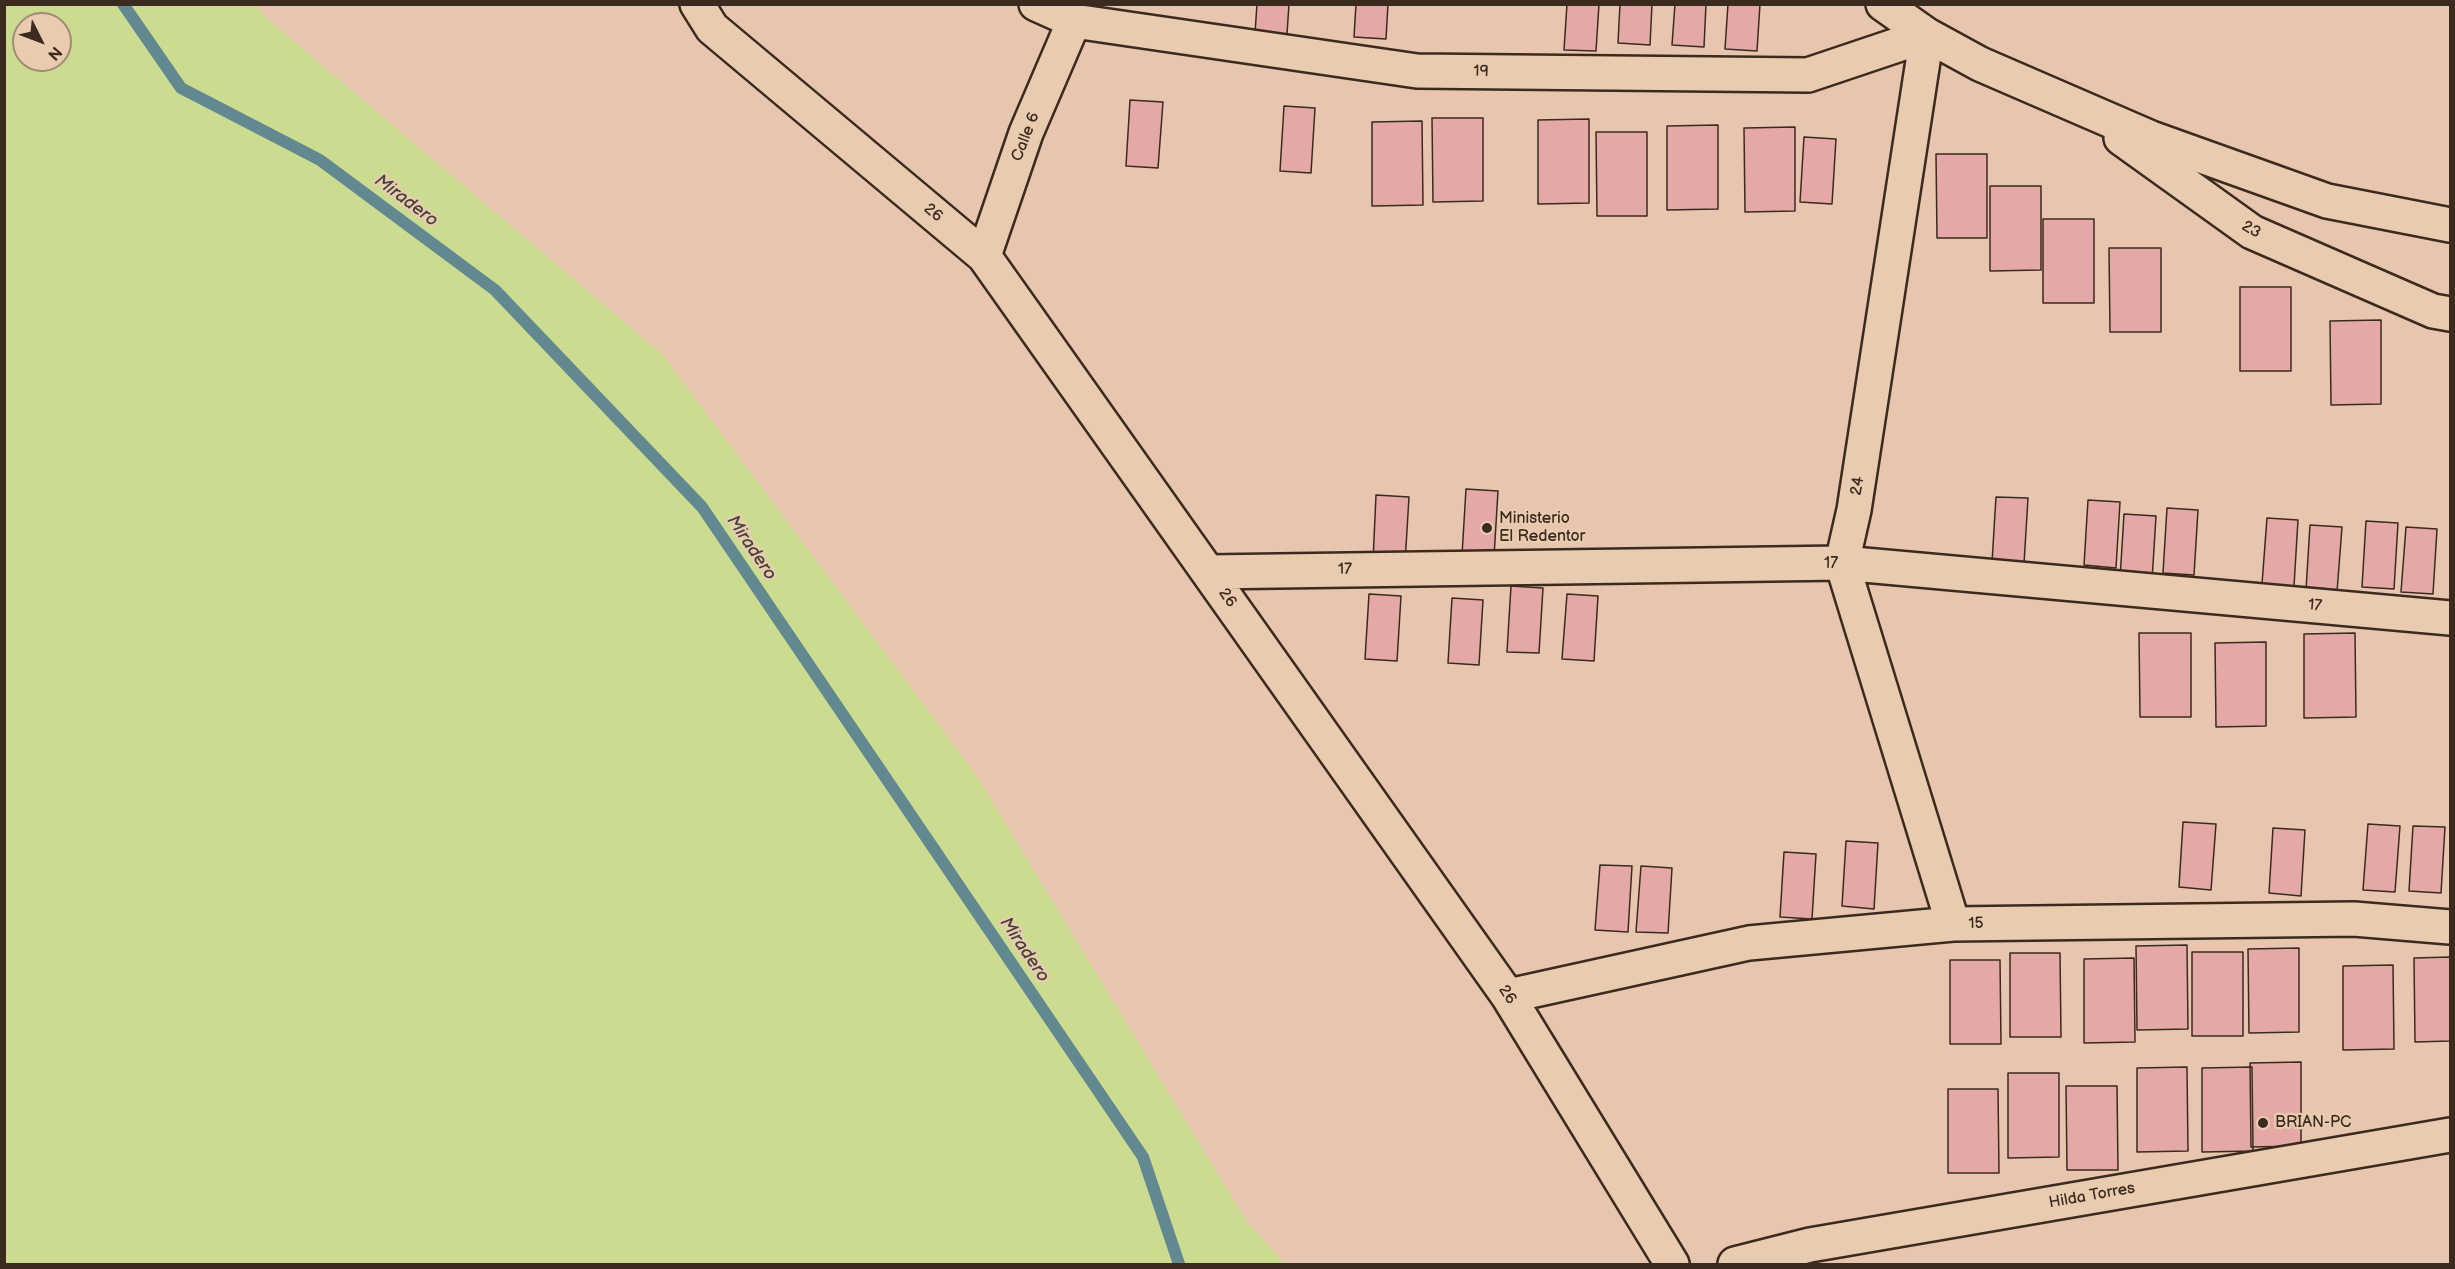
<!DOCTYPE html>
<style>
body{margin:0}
#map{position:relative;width:2455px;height:1269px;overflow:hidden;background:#e8c5ae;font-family:"Balsamiq Sans",sans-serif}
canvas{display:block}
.frame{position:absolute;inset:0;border:6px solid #3b2a1e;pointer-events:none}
.north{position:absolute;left:12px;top:12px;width:60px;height:60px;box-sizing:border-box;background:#e9ccb0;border:2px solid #a38b76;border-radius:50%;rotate:132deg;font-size:16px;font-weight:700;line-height:24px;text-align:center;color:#3b2a1e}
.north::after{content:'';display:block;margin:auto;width:21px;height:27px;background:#3b2a1e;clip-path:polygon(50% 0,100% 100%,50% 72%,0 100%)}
</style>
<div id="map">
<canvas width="2455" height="1269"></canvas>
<div class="frame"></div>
<div class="north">N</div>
</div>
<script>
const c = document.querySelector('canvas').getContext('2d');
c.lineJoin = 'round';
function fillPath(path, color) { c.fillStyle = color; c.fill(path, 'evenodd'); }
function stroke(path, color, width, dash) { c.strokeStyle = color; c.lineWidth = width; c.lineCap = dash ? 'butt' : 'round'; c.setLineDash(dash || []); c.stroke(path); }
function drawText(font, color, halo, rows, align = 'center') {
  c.font = font + ' "Balsamiq Sans",sans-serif'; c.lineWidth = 4.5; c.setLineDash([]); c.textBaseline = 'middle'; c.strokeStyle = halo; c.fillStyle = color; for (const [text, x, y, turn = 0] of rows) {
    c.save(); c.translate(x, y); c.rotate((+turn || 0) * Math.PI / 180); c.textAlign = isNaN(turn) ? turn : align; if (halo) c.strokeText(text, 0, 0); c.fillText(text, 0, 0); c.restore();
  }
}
fillPath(new Path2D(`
 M5 4 256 5 269 20 662 354 975 773 1247 1222 1285 1264H5ZM24 24H60V60H24Z`), '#cbdc91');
stroke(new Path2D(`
 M123 4 181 88 320 160 495 290 702 507 1143 1157 1179 1264`), '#628890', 12);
const building = new Path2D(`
 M1257 4H1289L1287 34 1255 33Z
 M1356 4H1388L1386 39 1354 37Z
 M1567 4H1599L1596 51 1564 50Z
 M1620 4H1652L1650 45 1618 43Z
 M1675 4H1706L1704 47 1672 45Z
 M1728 4H1760L1757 51 1725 49Z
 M1130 100 1163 102 1158 168 1126 166Z
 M1284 106 1315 108 1311 173 1280 171Z
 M1432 118H1483V201L1433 202Z
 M1589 119V203L1538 204V120Z
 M1422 121 1423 205 1372 206V122Z
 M1718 125V209L1667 210V126Z
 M1795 127V211L1745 212 1744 128Z
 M1596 132H1647V216H1597Z
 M1804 137 1836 139 1832 204 1800 202Z
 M1936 154H1987V238H1937Z
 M1990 186H2041V270L1990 271Z
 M2043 219H2094V303H2043Z
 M2109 248H2161V332H2110Z
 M2240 287H2291V371H2240Z
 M2381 320V404L2331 405 2330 321Z
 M1466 489 1498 491 1494 557 1462 555Z
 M1376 495 1409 497 1405 563 1373 561Z
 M1996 497 2028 498 2024 564 1992 562Z
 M2088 500 2120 502 2116 568 2084 565Z
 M2167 508 2198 510 2194 575 2163 573Z
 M2124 514 2156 516 2152 581 2120 579Z
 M2267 518 2298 520 2294 586 2262 584Z
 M2366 521 2398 523 2394 589 2362 587Z
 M2310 525 2342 527 2337 592 2306 590Z
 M2406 527 2437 529 2433 594 2401 592Z
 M1511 586 1543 588 1539 653 1507 652Z
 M1369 594 1401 596 1397 661 1365 659Z
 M1567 594 1598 596 1594 661 1562 659Z
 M1452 598 1483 600 1479 665 1448 663Z
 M2139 633H2191V717H2140Z
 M2355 633 2356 717 2304 718V634Z
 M2266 642V726L2216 727 2215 643Z
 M2183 822 2216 824 2211 890 2179 887Z
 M2368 824 2400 826 2395 892 2363 890Z
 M2413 826 2445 827 2441 893 2409 891Z
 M2273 828 2305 830 2301 896 2269 893Z
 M1846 841 1878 843 1874 909 1842 906Z
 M1784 852 1816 854 1812 919 1780 917Z
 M1600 865 1632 866 1628 932 1595 930Z
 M1641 866 1672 868 1668 933 1636 932Z
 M2187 945 2188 1029 2137 1030 2136 946Z
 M2299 948V1032L2249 1033 2248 949Z
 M2192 952H2243V1036H2192Z
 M2010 953H2060L2061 1037H2010Z
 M2450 957V1041L2415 1042 2414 958Z
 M2134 958 2135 1042 2084 1043V959Z
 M1950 960H2000L2001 1044H1950Z
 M2393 965 2394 1049 2343 1050V966Z
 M2301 1062V1146L2251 1147 2250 1063Z
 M2187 1067 2188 1151 2137 1152V1068Z
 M2252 1067 2253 1151 2202 1152V1068Z
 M2008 1073H2059V1157L2008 1158Z
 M2066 1086H2117L2118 1170H2067Z
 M1948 1089H1998L1999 1173H1948Z`);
fillPath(building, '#e4a9a7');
stroke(building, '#3b2a1e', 1.5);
const minor = new Path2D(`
 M697 4 712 28 984 256 1508 996 1672 1264
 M1036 4 1074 21 1417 71 1808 75 1927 35
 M1883 4 1927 35 1980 64 2151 138 2327 201 2450 225
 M1927 35 1854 510 1842 563 1953 924
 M2121 138 2252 232 2433 311 2450 314
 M984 256 1026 133 1074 21
 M1208 572 1842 563 2450 618
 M1508 996 1749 943 1953 924 2354 919 2450 927
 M1735 1264 1810 1245 2450 1135`);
stroke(minor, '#3b2a1e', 38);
stroke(minor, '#e9ccb0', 33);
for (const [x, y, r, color] of [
 [1487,528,6,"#3b2a1e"],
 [2263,1123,6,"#3b2a1e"]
]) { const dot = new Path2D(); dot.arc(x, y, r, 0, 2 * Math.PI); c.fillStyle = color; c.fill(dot); stroke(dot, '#e9ccb0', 2); }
drawText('16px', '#3b2a1e', '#e9ccb0', [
 ["19",1481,72,1],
 ["Calle 6",1026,137,-69],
 ["26",933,213,40],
 ["23",2251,230,30],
 ["24",1858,486,-81],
 ["17",1831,564],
 ["17",1345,570,-1],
 ["26",1227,598,55],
 ["17",2315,606,5],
 ["15",1976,924,-1],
 ["26",1507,995,56],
 ["Hilda Torres",2092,1196,-10]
]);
drawText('16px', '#3b2a1e', '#e9ccb0', [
 ["Ministerio",1499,519],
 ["El Redentor",1499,537],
 ["BRIAN-PC",2275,1123]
], 'left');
drawText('italic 18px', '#45423a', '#e9ccb0', [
 ["Miradero",406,201,37],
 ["Miradero",751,548,56],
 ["Miradero",1024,950,56]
]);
</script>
